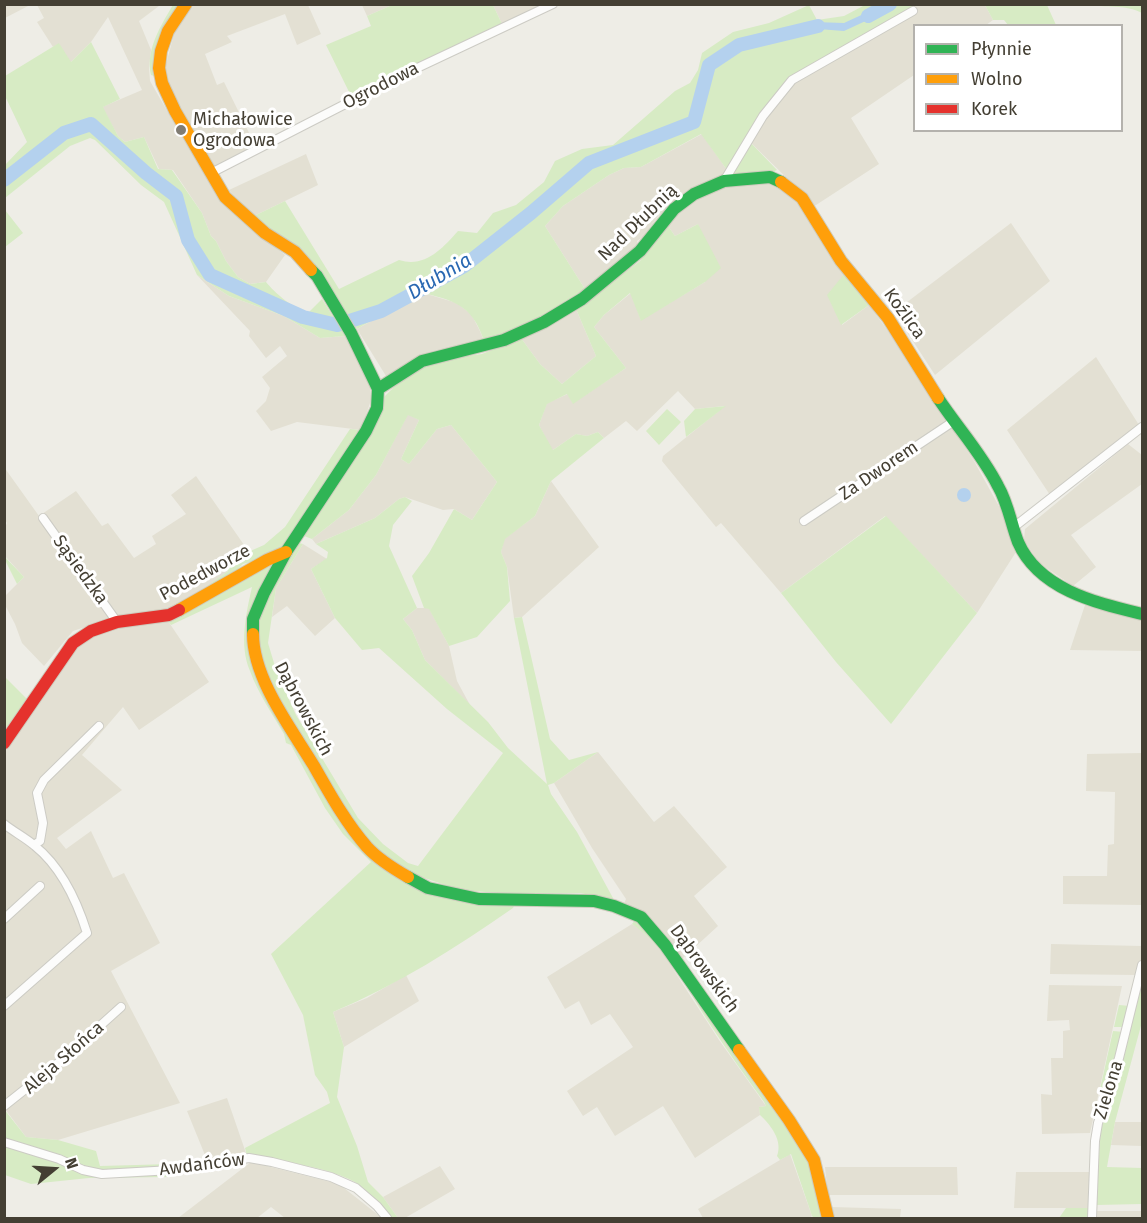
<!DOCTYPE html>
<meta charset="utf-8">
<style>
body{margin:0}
#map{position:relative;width:1147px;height:1223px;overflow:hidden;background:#eeede6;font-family:"Fira Sans",sans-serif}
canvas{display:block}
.frame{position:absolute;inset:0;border:6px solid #443f33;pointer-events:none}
.legend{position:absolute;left:913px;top:24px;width:210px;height:108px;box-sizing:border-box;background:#fff;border:2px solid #b4b2ad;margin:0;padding:8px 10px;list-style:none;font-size:18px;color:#443f33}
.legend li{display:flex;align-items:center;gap:12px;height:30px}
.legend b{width:30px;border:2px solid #b4b2ad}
.north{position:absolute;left:24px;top:1139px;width:60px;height:60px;-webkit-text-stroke:4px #fff;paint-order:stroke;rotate:72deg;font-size:16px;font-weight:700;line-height:24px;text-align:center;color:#443f33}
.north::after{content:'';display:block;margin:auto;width:21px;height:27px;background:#443f33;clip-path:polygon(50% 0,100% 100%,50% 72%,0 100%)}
</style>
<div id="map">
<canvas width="1147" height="1223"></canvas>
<div class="frame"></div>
<ul class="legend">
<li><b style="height:8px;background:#30b455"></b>Płynnie</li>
<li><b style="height:8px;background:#ff9f0a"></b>Wolno</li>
<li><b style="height:8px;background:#e5322d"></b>Korek</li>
</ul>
<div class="north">N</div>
</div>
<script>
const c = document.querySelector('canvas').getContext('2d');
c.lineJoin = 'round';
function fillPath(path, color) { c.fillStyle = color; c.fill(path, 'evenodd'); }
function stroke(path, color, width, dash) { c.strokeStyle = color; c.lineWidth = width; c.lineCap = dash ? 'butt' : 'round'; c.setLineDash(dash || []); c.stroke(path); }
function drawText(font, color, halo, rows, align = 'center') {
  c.font = font + ' "Fira Sans",sans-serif'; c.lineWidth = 6; c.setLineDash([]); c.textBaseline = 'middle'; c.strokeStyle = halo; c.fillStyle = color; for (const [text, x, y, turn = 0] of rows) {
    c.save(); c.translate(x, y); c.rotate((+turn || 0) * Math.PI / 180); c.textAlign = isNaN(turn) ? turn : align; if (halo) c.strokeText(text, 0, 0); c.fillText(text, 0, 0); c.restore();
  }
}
fillPath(new Path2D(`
 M5 4H30V5L5 18Z
 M37 5H158L159 6 139 21 151 50 149 68 150 81 181 135 235 214 285 255 266 282 250 284 238 277 226 261 216 241 211 236 202 213 173 170 159 169 144 137 125 142 118 136 102 107 142 90 108 17 91 42 70 63 59 44 53 47 37 22 44 18Z
 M194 5H308L321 34 297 45 285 14 227 36 232 42 205 54 217 85 224 82 256 147 214 168 166 82 164 72 174 34Z
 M362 5H392L367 16Z
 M493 5H546L503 26Z
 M913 5H985L993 20 986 25 914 26V75L851 118 879 164 813 207 795 186 745 137 757 118 790 78 914 6Z
 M702 134 727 170 719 179 685 195 659 215 643 237 637 241 638 246 585 289 545 226 563 206 609 175 624 168 641 167Z
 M306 154 318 185 254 216 240 204 229 190Z
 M760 180 779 184 797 201 845 273 842 325 869 305 893 338 974 461 1006 519 1016 552 977 613 885 516 781 593 721 523 716 527 662 461 663 456 725 406 695 409 678 391 637 431 626 421 604 438 598 432 587 436 576 434 553 450 551 449 539 425 547 403 568 394 573 403 626 368 594 327 604 315 631 293 641 320 705 282 698 224 675 236 666 223 691 201 720 186Z
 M1011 223 1050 281 935 375 894 312Z
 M197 275 229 296 284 316 320 338 345 336 370 383 371 400 361 430 297 422 271 431 256 411 266 401 270 388 262 377 287 356 280 346 266 358 249 336 250 331Z
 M417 295H430L457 303 471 314 479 329 485 343 436 350 420 355 386 376 357 329Z
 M576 309 596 356 562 384 540 364 521 338Z
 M1096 357 1139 425 1050 495 1007 430Z
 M408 414 419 420 401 459 409 464 437 429 451 425 497 482 472 520 454 509 443 510 405 497 399 499 375 518 316 544 312 539 349 510 376 475Z
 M1128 444 1142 455V484L1071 535 1096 567 1073 586 1039 563 1024 540 1025 529Z
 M4 467 39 516 76 491 102 526 108 523 134 558 156 544 152 536 186 514 171 495 196 476 249 552 224 563 228 571 199 593 176 606 161 612 112 618 73 631 44 666 22 643 15 624 5 605V596L24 577 5 556V527L7 523 5 520Z
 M551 481 599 547 522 617 514 618 507 567 501 552 504 539 535 516Z
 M303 544 327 559 311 569 335 618 315 636 287 606 272 617 276 588Z
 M1086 602 1142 619V651L1070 650Z
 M417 608H429L449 646 457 681 470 705 425 660 412 630 403 619Z
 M168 621 209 682 139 730 123 707 82 755 122 790 57 838 66 849 91 831 113 878 124 873 160 943 111 971 180 1103 58 1140 26 1137 5 1109V752L81 643 94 634 118 627Z
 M598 752 654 822 674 806 727 867 694 896 718 926 682 959 624 904 626 899 592 848 554 783Z
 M1142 753V905L1063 904V876H1107L1108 845 1114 844 1115 792 1086 791 1087 754Z
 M632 924 643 931 662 952 719 1040 766 1106 759 1107 760 1115 695 1158 663 1106 615 1136 597 1107 583 1116 567 1091 633 1047 610 1014 591 1025 579 1001 565 1009 547 977Z
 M1051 944 1142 946V957L1136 975 1050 974Z
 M406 975 419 1001 344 1047 333 1012 367 998Z
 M1049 985 1122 986 1090 1133 1042 1134 1041 1094 1052 1095 1051 1058H1063V1031L1070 1030 1069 1020 1047 1021Z
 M227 1098 247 1156 207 1160 187 1111Z
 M1115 1122H1142V1146L1111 1145Z
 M790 1154 812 1216 809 1218H703L698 1209Z
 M251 1162 339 1184 382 1218H285L271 1207 257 1218H178Z
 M440 1166 455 1189 405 1218H398L383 1197Z
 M825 1167H957L958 1195H828Z
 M1016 1172H1089V1208H1014Z
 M832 1207 901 1209 900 1218H832Z
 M1096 1211H1142V1218H1096Z`), '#e3e0d3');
fillPath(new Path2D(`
 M913 4 914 6 790 78 757 118 727 170 701 134 641 167 624 168 609 175 563 206 545 226 585 289C553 315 522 327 485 343 476 318 468 306 442 298 434 296 427 293 419 295 407 297 370 322 357 329L345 310 341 309 268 228 254 216 285 201 339 289 399 260C425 268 442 249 458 231L477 233 493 213 516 205 544 182 555 161 582 149 613 145 675 91 690 83 698 70 702 53 733 32 769 23 809 5 817 20 844 16 865 5Z
 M173 5H179L154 63V76L151 75C145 51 161 25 173 5Z
 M392 5H493L503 26 352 98 326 45 371 26 367 16Z
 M985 5H1047L1056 25H1008L1004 20H993Z
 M1087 5H1142V13C1126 4 1105 8 1087 5Z
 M91 42 120 99 103 107 118 136 125 142 144 137 158 169 172 170 202 213 211 236 216 241 226 261 238 277 250 284 266 282C274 292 295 311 309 312L322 299 345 336 320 338 284 316 229 296 197 275 164 202 141 185 95 140 90 138 70 146 5 198V165L27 142 5 96V76L59 43 71 62Z
 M750 142 777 170 768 174 731 175Z
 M5 210 23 233 5 247Z
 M666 223 675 236 698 224 721 268 705 282 641 321 630 293 604 315 594 327 626 368 573 404 567 394 547 404 539 425 553 450 576 434 587 436 598 432 604 438 551 481 535 516 505 539 501 552 507 567 510 601 477 637 449 646 429 609 424 608 412 576 429 553 454 509 472 520 497 482 451 425 437 429 409 464 401 459 419 420 408 415 376 475 349 510 312 539 304 536 372 429 383 398 403 378 430 361 482 354 521 338 540 364 562 384 596 356 576 309 640 261Z
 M845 273 869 305 841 325 827 295Z
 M726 406 686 437 684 421 695 409Z
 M667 409 681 422 659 445 646 431Z
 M350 429 361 430 290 539 281 548 258 560 243 564 235 572 205 591 203 589 228 571 223 563 264 545 285 527Z
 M405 497 412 501 393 525 389 546 417 608 403 619 412 630 425 660 488 722 508 748 547 784 514 618 522 617 550 739 569 760 598 752 554 783 548 785 551 794 577 832 613 898 612 901 581 893 510 894 461 890 415 875 393 863 370 843 344 809 292 722 263 668 257 630 264 605 279 574 299 543 303 544 276 588 268 643 277 673 296 715 358 818 383 844 408 863 418 866 503 753 447 709 379 648 362 650 335 618 311 569 327 558 328 552 316 544 375 518 399 499Z
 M886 516 977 613 891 724 836 662 781 593Z
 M4 556 24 577 17 584 5 560Z
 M275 562 249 640 341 817 412 883 515 904 513 908C456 948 397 985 333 1012L344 1047 337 1097 357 1146 368 1182 383 1197 398 1218H391C381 1207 371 1194 359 1185 339 1169 274 1159 247 1156L245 1148 330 1103 327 1092 315 1075 303 1015 271 954 371 862 343 834 325 808 291 745 286 743 284 734C272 714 258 693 250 671 239 645 246 614 252 587L171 625 168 621Z
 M5 677 28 700 5 729Z
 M635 920 645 927 774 1105 812 1164 824 1218H814L812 1216 791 1154 780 1160 777 1156C783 1141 771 1125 760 1115L759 1107 766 1106 764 1102C746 1077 728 1052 711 1026 688 991 667 948 632 924Z
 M1142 973V1022L1115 1122 1107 1167 1142 1168V1204L1096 1205 1101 1123Z
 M1119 1005 1130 1006 1125 1027H1114Z
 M1113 1031 1124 1032 1106 1089H1100Z
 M4 1109 26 1137 58 1140 96 1151 100 1166 172 1164V1167L103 1172 87 1169 5 1138Z
 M5 1144 60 1162 81 1174 172 1173 168 1177 89 1178 31 1184 5 1175Z
 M1066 1208H1089L1088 1218H1059Z`), '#d7ebc4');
fillPath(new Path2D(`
 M883 5 885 12 844 31 818 29 805 33 799 27 814 22 844 23Z
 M957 495a7 7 0 1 1 14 0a7 7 0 1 1-14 0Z`), '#b4d1ee');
stroke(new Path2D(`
 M868 16 890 4
 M4 180 64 133 91 124 146 173 176 196 188 240 210 275 303 317 337 325 381 311 464 266 531 213 589 163 694 122 709 65 739 45 818 26`), '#b4d1ee', 14);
const street = new Path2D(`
 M211 173 396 78 553 4
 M724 181 763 116 792 80 913 11
 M43 518 117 622
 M804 521 954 421
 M1014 527 1142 427
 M4 824C14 832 26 838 35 846 61 867 77 901 87 933L4 1006
 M34 845 40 841 43 823 37 793 44 780 99 726
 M4 919 40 886
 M4 1106 62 1060 121 1007
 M4 1142 59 1159 83 1170 102 1174 172 1170 249 1158 272 1162 331 1177 356 1188 377 1206 387 1218
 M1092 1218 1095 1141 1098 1123 1119 1058 1142 965`);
const fast = new Path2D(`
 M378 389 422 361 504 340 544 322 582 299 640 251 674 209 694 194 724 181 770 177 781 182
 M938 398C957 427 982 454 998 486 1008 503 1011 524 1018 542 1039 590 1097 603 1142 614
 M253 634V619L264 593 286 552 366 431 377 408 378 389 351 333 317 276 311 270
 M408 877 428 888 479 899 594 901 614 906 641 917 665 945 739 1050`);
const slow = new Path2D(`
 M186 4 168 31 161 51 159 68 162 83 175 111 225 197 265 233 295 252 311 270
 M781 182 802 198 841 261 888 318 938 398
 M179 610 267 560 286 552
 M253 634C253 679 291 728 314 766 330 794 346 823 367 847 378 859 394 869 408 877
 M739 1050 789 1120 814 1160 828 1218`);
const jam = new Path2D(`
 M4 743 73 643 91 631 117 622 169 615 179 610`);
stroke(street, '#cccbc4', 10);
stroke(fast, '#cecbbd', 14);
stroke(slow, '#cecbbd', 14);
stroke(jam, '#cecbbd', 14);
stroke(street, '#fcfcfb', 8);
stroke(fast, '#30b455', 12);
stroke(slow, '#ff9f0a', 12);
stroke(jam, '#e5322d', 12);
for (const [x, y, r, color] of [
 [181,130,6,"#807c72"]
]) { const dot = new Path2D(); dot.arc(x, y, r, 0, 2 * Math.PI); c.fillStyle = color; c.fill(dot); stroke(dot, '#fff', 2); }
drawText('18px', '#443f33', '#fff', [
 ["Ogrodowa",381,86,-27],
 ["Nad Dłubnią",638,223,-44],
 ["Koźlica",904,314,54],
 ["Za Dworem",879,471,-34],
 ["Sąsiedzka",80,570,54],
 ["Podedworze",205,573,-28],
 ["Dąbrowskich",303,709,62],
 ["Dąbrowskich",704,969,54],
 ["Aleja Słońca",64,1058,-41],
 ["Zielona",1109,1090,-73],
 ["Awdańców",202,1165,-7]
]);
drawText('18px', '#443f33', '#fff', [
 ["Michałowice",193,120],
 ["Ogrodowa",193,141]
], 'left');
drawText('italic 20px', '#2968b2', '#fff', [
 ["Dłubnia",440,277,-31]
]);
</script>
